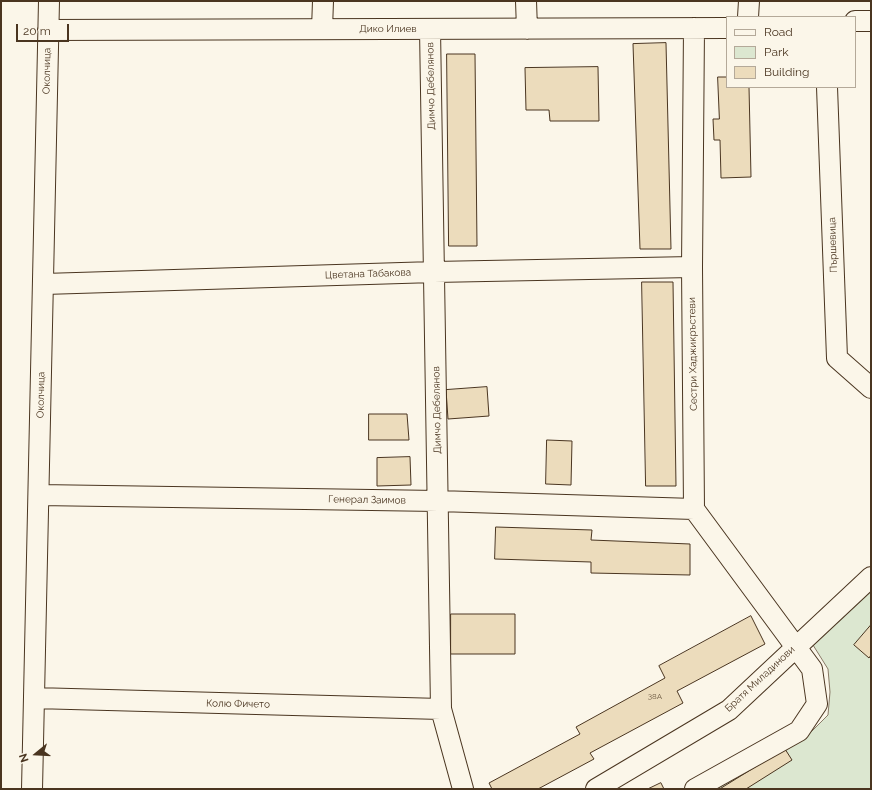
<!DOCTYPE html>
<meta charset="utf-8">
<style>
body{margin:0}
#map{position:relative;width:872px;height:790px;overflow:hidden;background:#fbf6e9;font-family:Raleway,sans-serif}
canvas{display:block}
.frame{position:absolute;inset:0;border:2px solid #4a3520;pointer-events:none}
.legend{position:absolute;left:726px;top:16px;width:130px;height:72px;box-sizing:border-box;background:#fbf6e9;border:1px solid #b4a999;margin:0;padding:5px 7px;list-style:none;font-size:12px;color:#4a3520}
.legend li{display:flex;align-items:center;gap:8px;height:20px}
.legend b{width:20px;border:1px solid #b4a999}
.north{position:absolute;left:16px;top:734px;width:40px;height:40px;-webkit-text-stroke:3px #fbf6e9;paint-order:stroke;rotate:252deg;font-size:11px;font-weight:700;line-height:16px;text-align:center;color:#4a3520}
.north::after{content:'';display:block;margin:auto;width:14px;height:18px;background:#4a3520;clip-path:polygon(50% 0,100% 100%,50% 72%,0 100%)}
.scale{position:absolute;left:16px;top:24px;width:53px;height:18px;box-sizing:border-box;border:2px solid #4a3520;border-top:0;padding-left:5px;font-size:12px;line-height:14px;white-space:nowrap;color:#4a3520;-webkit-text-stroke:3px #fbf6e9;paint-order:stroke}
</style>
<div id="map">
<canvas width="872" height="790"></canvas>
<div class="frame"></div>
<ul class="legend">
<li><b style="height:5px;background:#fbf6e9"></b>Road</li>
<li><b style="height:11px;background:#dce7d0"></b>Park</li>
<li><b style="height:11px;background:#ecdcbc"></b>Building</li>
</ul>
<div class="north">N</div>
<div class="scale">20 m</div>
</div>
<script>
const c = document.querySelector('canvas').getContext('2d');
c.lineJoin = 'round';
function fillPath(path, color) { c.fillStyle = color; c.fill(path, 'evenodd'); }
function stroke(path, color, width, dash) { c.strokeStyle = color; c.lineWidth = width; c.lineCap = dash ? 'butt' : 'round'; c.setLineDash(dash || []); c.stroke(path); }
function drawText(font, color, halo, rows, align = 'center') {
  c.font = font + ' Raleway,sans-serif'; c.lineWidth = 3; c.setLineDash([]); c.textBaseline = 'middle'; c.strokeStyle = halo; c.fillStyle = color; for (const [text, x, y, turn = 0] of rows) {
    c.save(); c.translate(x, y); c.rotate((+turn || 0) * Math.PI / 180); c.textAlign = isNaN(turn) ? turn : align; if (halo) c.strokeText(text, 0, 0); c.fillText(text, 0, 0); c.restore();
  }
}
const green = new Path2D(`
 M871 585V789H711L812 731 828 715 830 692 828 669 813 645Z`);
fillPath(green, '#dce7d0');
stroke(green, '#887966', 1);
const building = new Path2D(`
 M666 43 671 249H640L633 44Z
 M447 54H475L477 246H449Z
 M598 67 599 121H550L549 110H526L525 68Z
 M718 77H727V87H749L751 177 721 178 720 140H714L713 119H719Z
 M642 282H673L676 486H646Z
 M487 387 489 416 448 419 446 390Z
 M369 414H407L409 440H369Z
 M547 440 572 441 571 485 546 484Z
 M410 457 411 485 377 486V458Z
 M496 527 592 530 591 540 690 544V575L591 573V562L495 559Z
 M451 614H515V654H451Z
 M751 616 765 644 677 691 683 703 590 753 594 759 538 789H492L489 783 580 734 576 727 665 678 659 666Z
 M871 625V655L869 658 854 645Z
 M785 749 792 760 746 789H720Z
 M661 783 664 789H648Z`);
fillPath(building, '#ecdcbc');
stroke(building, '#4a3520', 1);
const minor = new Path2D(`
 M526 1 527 29
 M748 17 749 1
 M855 21H871
 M694 28 692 267 694 509 812 669 817 704 799 731 695 789
 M322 29 323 1
 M430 29 441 709 463 789
 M48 30 727 28
 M827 87 837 358 871 388
 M44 284 434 272 692 267
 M39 495 438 501 694 509
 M34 698 441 709
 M32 789 49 1
 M596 789 729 710 871 577`);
stroke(minor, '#4a3520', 22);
stroke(minor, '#fbf6e9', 20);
drawText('8px', '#725f47', null, [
 ["38A",655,697]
]);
drawText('10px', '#4a3520', '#fbf6e9', [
 ["Дико Илиев",388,29],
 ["Околчица",47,71,-89],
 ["Димчо Дебелянов",431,86,-91],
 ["Пършевица",833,245,-92],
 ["Цветана Табакова",368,274,-2],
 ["Сестри Хаджикръстеви",693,354,-91],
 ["Околчица",41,395,-89],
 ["Димчо Дебелянов",437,410,-91],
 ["Генерал Заимов",367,500,1],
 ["Братя Миладинови",760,679,-43],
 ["Колю Фичето",238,704,1]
]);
</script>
